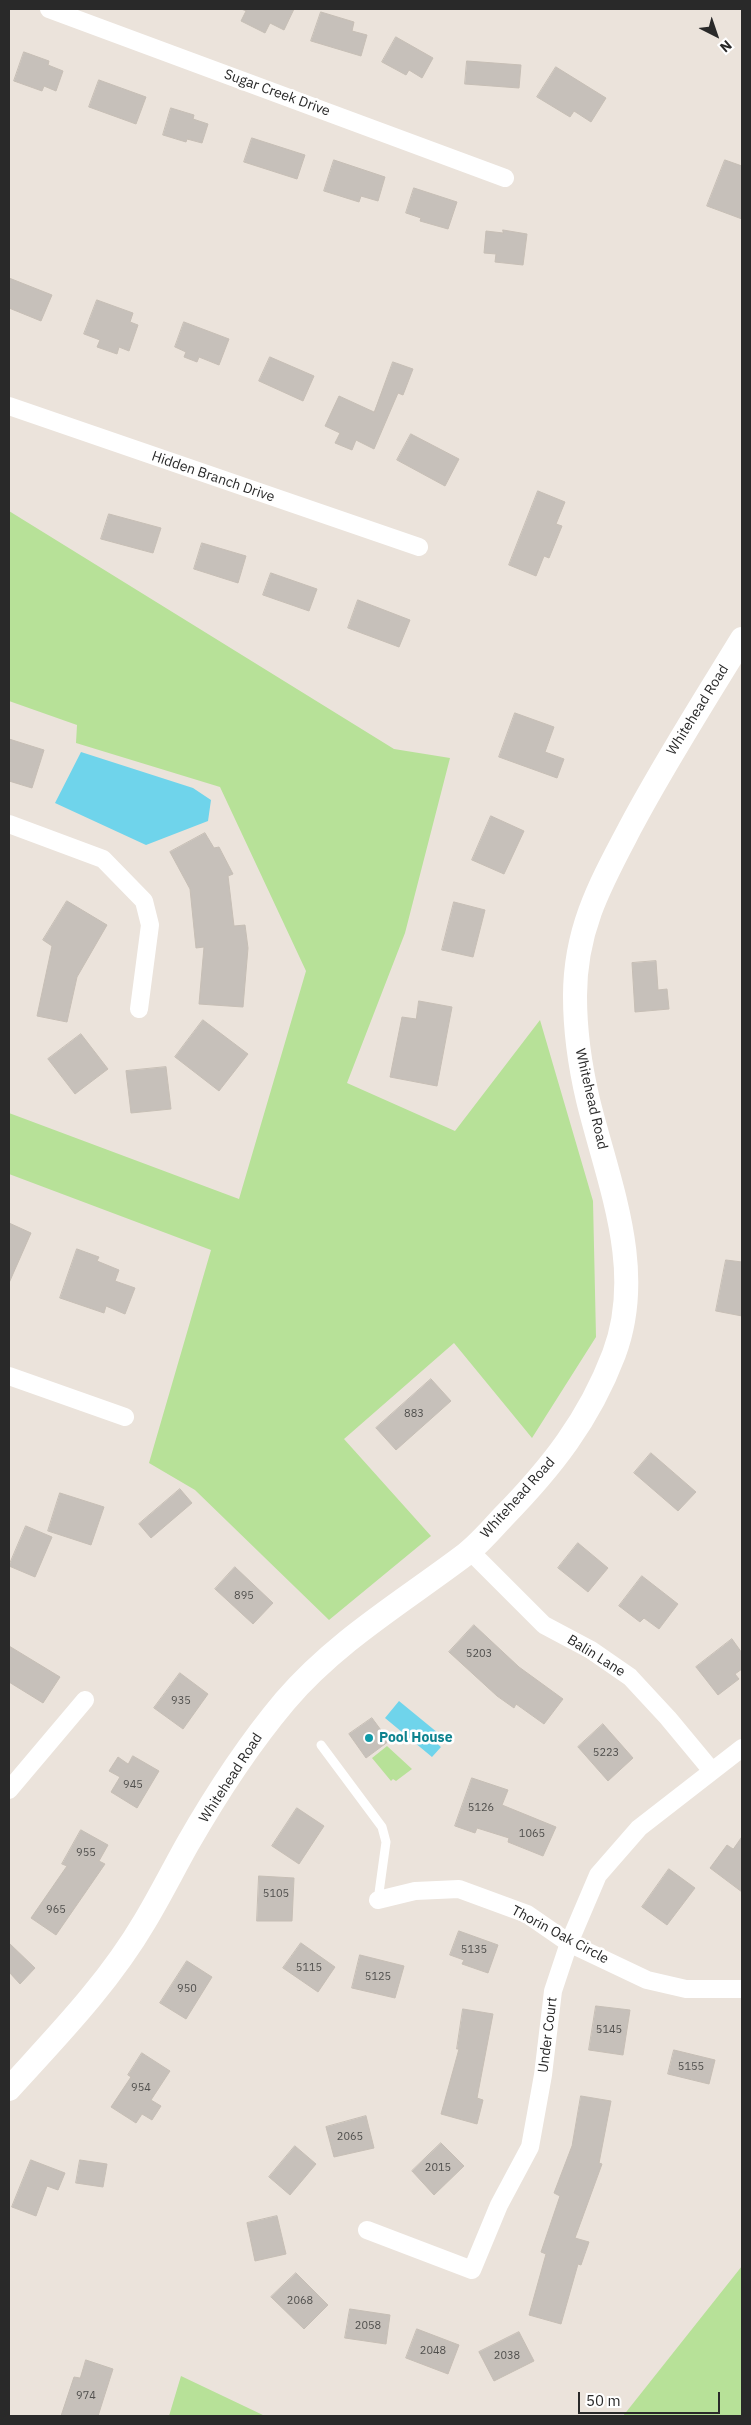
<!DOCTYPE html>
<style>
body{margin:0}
#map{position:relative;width:751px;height:2425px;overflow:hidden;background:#ebe3db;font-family:"IBM Plex Sans",sans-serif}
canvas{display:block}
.frame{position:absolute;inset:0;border:10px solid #292929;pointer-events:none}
.north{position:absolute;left:691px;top:10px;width:50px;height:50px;-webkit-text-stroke:4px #fff;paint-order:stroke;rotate:139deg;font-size:14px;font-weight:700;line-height:20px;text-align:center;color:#292929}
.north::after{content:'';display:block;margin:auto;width:18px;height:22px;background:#292929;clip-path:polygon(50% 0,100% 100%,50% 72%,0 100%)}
.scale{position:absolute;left:578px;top:2392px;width:142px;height:22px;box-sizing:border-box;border:2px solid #292929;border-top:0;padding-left:6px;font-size:15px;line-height:18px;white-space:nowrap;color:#292929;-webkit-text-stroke:4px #fff;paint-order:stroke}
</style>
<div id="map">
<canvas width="751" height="2425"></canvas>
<div class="frame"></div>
<div class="north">N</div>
<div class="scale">50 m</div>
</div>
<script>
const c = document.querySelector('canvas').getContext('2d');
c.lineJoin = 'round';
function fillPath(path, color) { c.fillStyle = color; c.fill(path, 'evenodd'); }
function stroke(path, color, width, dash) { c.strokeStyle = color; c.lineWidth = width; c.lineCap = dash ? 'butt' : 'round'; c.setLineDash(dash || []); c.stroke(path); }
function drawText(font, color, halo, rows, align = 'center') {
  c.font = font + ' "IBM Plex Sans",sans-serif'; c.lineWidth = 5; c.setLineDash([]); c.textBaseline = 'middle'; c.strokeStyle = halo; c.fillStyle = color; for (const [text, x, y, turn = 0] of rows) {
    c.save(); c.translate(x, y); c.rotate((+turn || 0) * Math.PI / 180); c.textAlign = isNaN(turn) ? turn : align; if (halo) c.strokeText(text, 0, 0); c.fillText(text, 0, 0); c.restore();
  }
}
fillPath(new Path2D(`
 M9 511 394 749 450 758 405 933 347 1083 455 1131 540 1020 593 1201 596 1337 532 1438 454 1343 344 1439 431 1536 329 1620 195 1490 149 1463 211 1250 9 1174V1113L239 1199 306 971 220 787 76 743 77 725 9 701Z
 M387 1746 412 1769 396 1781 393 1779 391 1781 372 1758Z
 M742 2266V2416H623Z
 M181 2376 265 2416H169Z`), '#b7e198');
fillPath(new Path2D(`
 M81 752 193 788 211 800 208 821 146 845 55 803Z
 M399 1701 438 1733 433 1740 441 1747 432 1757 385 1718Z`), '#6fd4eb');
const building = new Path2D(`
 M241 9H294L284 30 270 23 265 33 241 21 246 11Z
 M321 12 354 22 352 31 367 35 361 56 311 41Z
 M396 37 433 58 422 78 409 70 406 75 382 62Z
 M24 52 49 61 48 65 63 71 56 91 44 86 42 91 14 81Z
 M467 61 521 65 519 88 465 84Z
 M556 67 606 98 591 122 574 111 570 117 537 97Z
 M99 80 146 97 136 124 89 107Z
 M171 108 194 115 193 119 208 124 202 143 187 139 186 142 163 135Z
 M252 138 305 155 297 179 244 162Z
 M334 160 385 177 378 201 361 196 359 202 324 191Z
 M725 160 742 166V219L707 206Z
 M414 188 457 202 448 229 420 221 421 218 406 213Z
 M503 230 527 234 523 265 495 262 496 254 484 253 486 231 503 233Z
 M9 278 52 295 41 321 9 308Z
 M97 300 133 313 130 322 138 325 129 351 119 347 117 354 97 347 100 340 84 334Z
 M184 322 229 339 219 365 199 357 197 362 184 357 186 352 175 347Z
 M270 357 314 376 303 401 259 381Z
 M393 362 413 369 403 395 398 393 374 449 356 440 352 450 335 443 340 433 325 426 339 396 374 412Z
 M411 434 459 459 445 486 397 460Z
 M538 491 565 502 556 524 562 526 549 558 544 556 536 576 509 565Z
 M109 514 161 528 153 553 101 539Z
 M202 543 246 556 238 583 194 569Z
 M271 573 317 589 309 611 263 595Z
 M358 600 410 620 399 647 348 628Z
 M515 713 554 727 545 752 564 759 557 778 499 757Z
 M9 739 44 750 32 788 9 781Z
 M491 816 524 831 504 874 472 860Z
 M205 833 214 848 219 847 233 874 228 876 234 926 245 925 248 948 243 1007 199 1004 204 947 196 948 190 889 170 852Z
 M67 901 107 925 77 977 67 1022 37 1016 52 946 43 940Z
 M454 902 485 910 473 957 442 950Z
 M656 961 658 990 667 989 669 1009 635 1012 632 963Z
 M419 1001 452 1007 437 1086 390 1077 402 1017 416 1019Z
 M203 1020 248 1054 219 1091 175 1057Z
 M81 1034 108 1069 75 1094 48 1059Z
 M166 1067 171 1109 131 1113 126 1071Z
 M9 1223 31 1233 9 1283Z
 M77 1249 99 1257 97 1261 119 1270 115 1281 135 1288 125 1314 106 1306 104 1313 60 1298Z
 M726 1260 742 1262V1316L716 1311Z
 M431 1379 451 1401 396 1450 376 1428Z
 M651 1453 696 1492 678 1511 634 1473Z
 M180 1489 192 1503 151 1538 139 1524Z
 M60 1493 104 1507 91 1545 48 1531Z
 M26 1526 52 1537 35 1577 9 1566Z
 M578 1543 608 1568 588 1592 558 1568Z
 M235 1567 273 1603 253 1624 215 1589Z
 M642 1576 678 1604 659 1629 644 1618 640 1622 619 1606Z
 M474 1625 519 1667 563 1699 544 1724 516 1704 514 1708 497 1696 449 1652Z
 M732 1639 742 1653V1669L735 1674 739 1679 718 1695 696 1667Z
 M9 1646 60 1677 43 1703 9 1682Z
 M180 1673 208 1694 183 1729 154 1708Z
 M372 1718 389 1741 366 1758 349 1734Z
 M603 1724 633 1758 608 1781 578 1747Z
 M133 1756 159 1771 137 1808 111 1792 120 1777 109 1771 118 1757 128 1764Z
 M472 1778 508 1790 502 1805 556 1827 543 1856 508 1842 509 1838 477 1828 475 1833 455 1826Z
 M297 1808 324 1826 299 1864 272 1846Z
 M81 1830 108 1845 99 1861 105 1864 56 1935 31 1918 67 1866 62 1864Z
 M742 1837V1892L710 1868 727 1845 733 1849Z
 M669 1869 695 1888 667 1925 642 1907Z
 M259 1876 294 1878 292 1921H257Z
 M459 1931 498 1945 488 1973 462 1964 464 1960 450 1955Z
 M9 1943 35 1968 20 1984 9 1972Z
 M301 1943 335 1967 318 1992 283 1968Z
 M360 1955 404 1966 395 1998 352 1988Z
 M187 1961 212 1977 186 2019 160 2003Z
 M596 2006 630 2010 623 2055 589 2050Z
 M463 2009 493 2014 477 2098 483 2100 477 2124 441 2114 459 2049H457Z
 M674 2050 715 2060 709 2084 668 2074Z
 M142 2053 170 2071 151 2100 161 2106 152 2120 142 2114 136 2123 111 2107 131 2077 128 2075Z
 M581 2096 611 2101 599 2163 602 2164 575 2238 589 2242 581 2265 578 2264 561 2324 529 2315 546 2254 541 2252 560 2196 554 2193 572 2146Z
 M366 2116 374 2148 334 2157 326 2127Z
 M441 2143 464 2166 434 2195 412 2171Z
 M295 2146 316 2164 290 2195 269 2177Z
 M31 2160 65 2173 58 2190 47 2186 36 2216 12 2207Z
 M80 2160 107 2164 103 2187 76 2183Z
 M277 2216 286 2254 255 2261 247 2223Z
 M296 2273 328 2305 304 2329 271 2297Z
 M350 2309 390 2315 386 2344 345 2338Z
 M417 2329 459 2345 448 2374 406 2358Z
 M519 2332 534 2361 494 2381 479 2352Z
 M86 2360 113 2369 98 2416H61L74 2377 80 2378Z`);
fillPath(building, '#c6c0ba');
stroke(building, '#c6beb5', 1);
stroke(new Path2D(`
 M321 1745 382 1827 386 1842 378 1900`), '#fff', 9);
stroke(new Path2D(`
 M49 9 505 178
 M9 406 419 547
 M9 824 103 859 144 901 150 925 139 1009
 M9 1376 125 1417
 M470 1551 544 1625 591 1650 630 1677 668 1718 712 1771
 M9 1790 85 1700
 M378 1900 415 1891 459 1889 527 1914 569 1943 647 1980 686 1989H742
 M367 2230 472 2270 499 2205 530 2147 543 2075 553 1991 569 1943 598 1875 639 1828 742 1748`), '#fff', 18);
stroke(new Path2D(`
 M9 2089C58 2035 108 1984 145 1921 160 1896 173 1870 187 1845 215 1796 248 1745 285 1701 336 1641 404 1601 466 1554 479 1544 491 1530 503 1517 551 1468 589 1420 614 1354 646 1269 608 1182 588 1100 580 1066 575 1031 575 996 575 928 601 883 631 826 665 762 704 701 742 639`), '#fff', 24);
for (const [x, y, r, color] of [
 [369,1738,5,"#0f9aa8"]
]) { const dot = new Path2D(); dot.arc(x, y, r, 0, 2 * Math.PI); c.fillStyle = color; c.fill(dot); stroke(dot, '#fff', 2); }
drawText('11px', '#504f4d', null, [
 ["883",414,1414],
 ["895",244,1596],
 ["5203",479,1654],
 ["935",181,1701],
 ["5223",606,1753],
 ["945",133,1785],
 ["5126",481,1808],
 ["1065",532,1834],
 ["955",86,1853],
 ["5105",276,1894],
 ["965",56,1910],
 ["5135",474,1950],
 ["5115",309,1968],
 ["5125",378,1977],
 ["950",187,1989],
 ["5145",609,2030],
 ["5155",691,2067],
 ["954",141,2088],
 ["2065",350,2137],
 ["2015",438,2168],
 ["2068",300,2301],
 ["2058",368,2326],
 ["2048",433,2351],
 ["2038",507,2356],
 ["974",86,2396]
]);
drawText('14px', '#292929', '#fff', [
 ["Sugar Creek Drive",277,93,20],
 ["Hidden Branch Drive",213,477,19],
 ["Whitehead Road",698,710,-58],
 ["Whitehead Road",591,1099,77],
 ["Whitehead Road",518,1498,-48],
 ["Balin Lane",596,1656,32],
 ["Whitehead Road",231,1778,-57],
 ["Thorin Oak Circle",560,1935,28],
 ["Under Court",548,2035,-83]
]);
drawText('bold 14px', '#0d838f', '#fff', [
 ["Pool House",379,1738]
], 'left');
</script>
